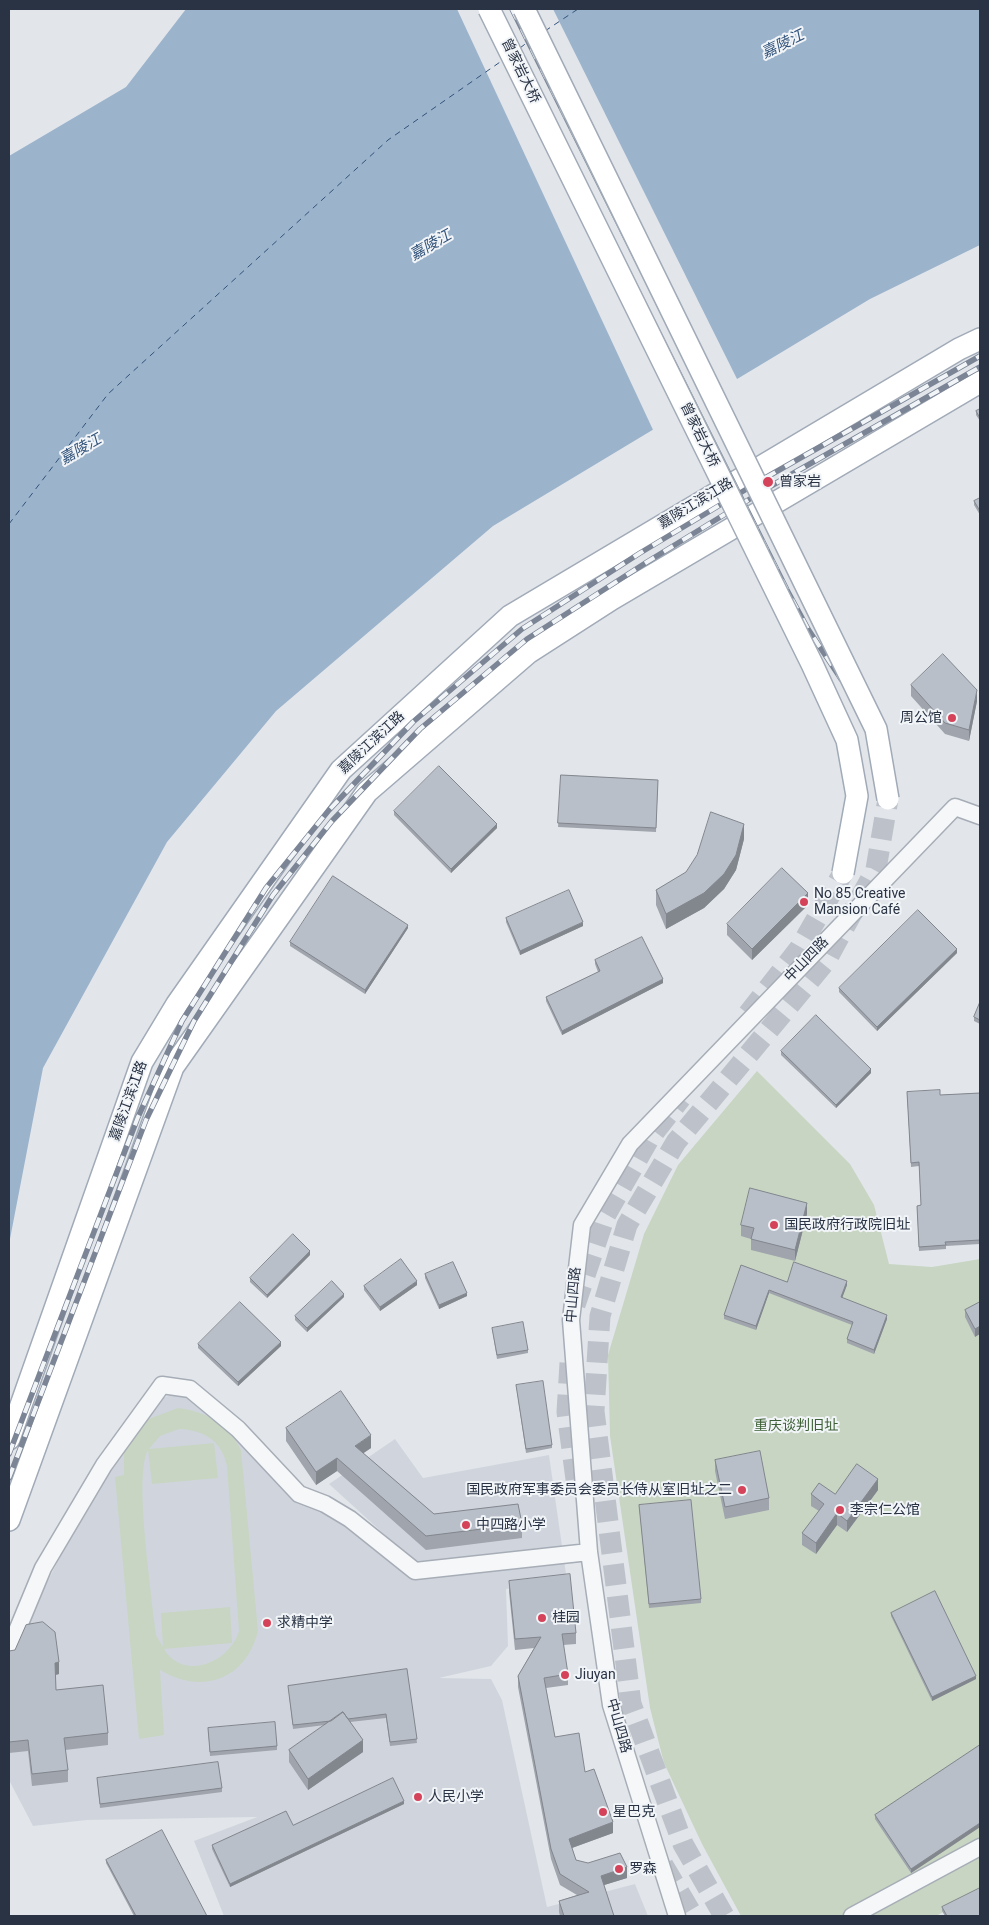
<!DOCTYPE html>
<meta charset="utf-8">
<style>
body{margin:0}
#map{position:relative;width:989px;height:1925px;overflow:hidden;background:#e2e6eb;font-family:Roboto,sans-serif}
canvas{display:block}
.frame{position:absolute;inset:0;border:10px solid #293344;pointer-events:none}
</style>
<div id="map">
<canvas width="989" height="1925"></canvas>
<div class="frame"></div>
</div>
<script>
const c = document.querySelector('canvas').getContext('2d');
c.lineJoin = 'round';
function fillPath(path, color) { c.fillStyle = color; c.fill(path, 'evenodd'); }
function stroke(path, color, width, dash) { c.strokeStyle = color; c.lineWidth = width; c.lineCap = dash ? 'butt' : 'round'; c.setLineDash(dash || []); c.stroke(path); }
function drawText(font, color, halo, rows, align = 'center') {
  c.font = font + ' Roboto,"Noto Sans SC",sans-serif'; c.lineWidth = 4; c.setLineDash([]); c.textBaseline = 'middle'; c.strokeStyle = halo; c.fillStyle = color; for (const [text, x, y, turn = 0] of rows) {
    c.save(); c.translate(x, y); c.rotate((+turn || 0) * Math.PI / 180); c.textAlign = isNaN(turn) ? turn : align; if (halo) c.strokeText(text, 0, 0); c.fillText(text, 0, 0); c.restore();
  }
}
fillPath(new Path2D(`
 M175 1393 191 1395 299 1498 419 1566 329 1484 395 1439 423 1478 549 1455 567 1581 506 1589 508 1646 491 1666 439 1678 491 1679 502 1700 547 1907 635 1884 648 1916H224L194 1841 257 1817 87 1820 33 1826 9 1780V1657L85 1508 156 1401Z`), '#d0d5dd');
fillPath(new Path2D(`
 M757 1071 850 1164 874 1205 889 1264 932 1267 980 1259V1892L936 1916H741L702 1844 664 1763 650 1708 610 1436 608 1355 644 1234 678 1165Z
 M178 1408C207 1412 227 1423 241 1450L258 1631C246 1680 202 1695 160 1670L164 1735 139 1739 115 1477 124 1475V1450L146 1420ZM179 1429C204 1430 222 1441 227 1466L239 1631C230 1662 184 1682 164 1649L232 1643 230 1607 161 1613 163 1647 156 1635 154 1620C151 1586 134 1475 148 1450L152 1484 218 1478 214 1443 149 1449 160 1436Z`), '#c8d5c3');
fillPath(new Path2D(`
 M186 9H980V245L870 299 493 526 276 711 167 842 43 1068 9 1244V156L126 87Z`), '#9cb3cc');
fillPath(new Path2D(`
 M457 9H553L738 381 654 432Z`), '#e2e6eb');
stroke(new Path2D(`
 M545 31 578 9
 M520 48 529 41
 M9 524 108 394 388 140 503 60`), '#31527a', 1, [6, 5]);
stroke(new Path2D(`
 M748 1014 799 949 843 873
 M575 1305 605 1216 649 1139 681 1098
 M570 1363 567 1412 578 1494
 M663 1865 693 1916
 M724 1916 683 1844 631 1704 594 1411 600 1316 627 1225 676 1142 826 961 876 869 888 799`), '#bdc2ca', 21, [21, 11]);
const minor = new Path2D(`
 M9 1650 43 1568 104 1465 162 1385 190 1389 238 1429 299 1494 325 1504 350 1519 415 1571 589 1552
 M677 1916 611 1705 589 1552 571 1320 582 1225 630 1144 955 807 980 816
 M852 1916 980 1847`);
const major = new Path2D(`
 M9 1439 142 1062 177 1004 341 770 510 616 959 349 980 339
 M9 1520 173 1067 367 792 528 653 612 599 980 382`);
stroke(minor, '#a7adb6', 19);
stroke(major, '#a1aab7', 24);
stroke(minor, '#f5f7f9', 16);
stroke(major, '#fff', 21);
const rail = new Path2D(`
 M497 9 787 590 808 629 841 679
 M512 9 798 584 855 677
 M9 1454 138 1117 182 1021 266 888 329 810 413 722 522 629 640 553 765 478 980 356
 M9 1478 146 1120 194 1021 273 895 332 821 420 729 527 639 647 562 771 486 980 367`);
stroke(rail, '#7b8595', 5.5);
stroke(rail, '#f2f5f8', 4, [11]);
const majorBridge = new Path2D(`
 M489 9 812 664 847 740 857 796 843 873
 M524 9 876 729 888 799`);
stroke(majorBridge, '#a1aab7', 24, []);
stroke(majorBridge, '#fff', 21);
fillPath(new Path2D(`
 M980 409V421L976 415V411Z
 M980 498V515L974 505V501Z
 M911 685 977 701 969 741 945 734 911 696Z
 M561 775 658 780 656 832 558 827Z
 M394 811 497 828 451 873 394 815Z
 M744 839 736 870 724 889 704 908 666 929 656 905V890Z
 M808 905 752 960 727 935V924Z
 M506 918 583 926 520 955 506 922Z
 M408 928 365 994 290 946V942Z
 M957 953 877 1031 839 992V988Z
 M595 960 663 983 562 1035 546 1001V997L598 972 595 964Z
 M980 1002V1024L974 1021V1017Z
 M781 1051 871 1073 836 1108 781 1055Z
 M907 1092 940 1095 980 1093V1244L946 1246V1249L919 1251 917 1206 921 1205 919 1166 911 1167Z
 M807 1214 795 1261 751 1250V1239L741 1236V1225Z
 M310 1255 267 1298 250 1282V1278Z
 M741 1265 787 1282 847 1285 842 1298 887 1319 874 1354 847 1343V1339L852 1325 769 1293 756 1330 724 1319V1315Z
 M425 1274 467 1296 439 1309 425 1278Z
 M417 1285 380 1311 364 1290V1286Z
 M344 1297 307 1332 295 1320V1316Z
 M980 1302 975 1337 965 1317V1310Z
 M492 1328 528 1350V1353L497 1359Z
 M198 1344 281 1346 238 1386 198 1348Z
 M516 1385 552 1445V1448L526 1453Z
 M286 1428 371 1448 363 1453 434 1514 522 1524V1538L426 1550 337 1471 316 1485 286 1441Z
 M715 1460 769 1498V1510L725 1519 715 1471Z
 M878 1490 847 1532 837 1525 816 1554 802 1545V1533L819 1511 811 1506V1494H835Z
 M639 1505 701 1599V1603L649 1608Z
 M509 1581 576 1633V1644L563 1645 568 1674V1685L546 1688 555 1737 585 1772 613 1833 572 1848 576 1860 627 1878 604 1885 614 1916H560L559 1912V1901L577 1895 560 1885 551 1859 518 1687V1676L534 1648 515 1650 509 1592Z
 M891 1613 976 1679 932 1701 891 1616Z
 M9 1651 59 1674 55 1675 56 1690 108 1733V1745L65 1750 68 1770V1782L32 1786 28 1751 9 1753Z
 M407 1669 417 1743 390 1746 386 1718 350 1722 363 1752 308 1790 289 1762V1750L325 1725 293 1729 288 1686Z
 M208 1728 277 1746V1750L210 1756Z
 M980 1745V1827L911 1873 875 1819V1815Z
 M97 1778 222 1788V1792L100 1808Z
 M404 1804 230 1887 212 1849V1845Z
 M106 1860 207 1916H134L106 1863Z
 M942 1907 980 1916H945L942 1911Z`), '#9fa4ad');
fillPath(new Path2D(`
 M977 690V701L969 741V730Z
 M497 824V828L451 873V869Z
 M744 824V839L736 870 724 889 704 908 666 929V914Z
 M808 893V905L752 960V949Z
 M583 922V926L520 955V951Z
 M408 925V928L365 994V990Z
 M957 949V953L877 1031V1027Z
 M663 979V983L562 1035V1031Z
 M871 1069V1073L836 1108V1105Z
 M807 1203V1214L795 1261V1250Z
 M310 1251V1255L267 1298V1295Z
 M417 1281V1285L380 1311V1307Z
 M847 1281V1285L841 1301V1297Z
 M769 1290V1293L756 1330V1326Z
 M467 1293V1296L439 1309V1305Z
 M344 1294V1297L307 1332V1328Z
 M887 1315V1319L874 1354V1350Z
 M980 1326V1334L975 1337V1329Z
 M281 1342V1346L238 1386V1382Z
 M371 1435V1448L355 1459V1446Z
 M337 1458V1471L316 1485V1472Z
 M878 1479V1490L847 1532V1521Z
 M837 1513V1525L816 1554V1543Z
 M59 1662V1674L55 1675V1663Z
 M976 1676V1679L932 1701V1697Z
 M363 1740V1752L308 1790V1779Z
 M404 1801V1804L230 1887V1884Z
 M613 1822V1833L569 1849V1839Z
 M980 1823V1827L911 1873V1869Z
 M627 1867V1878L601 1886V1876Z`), '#82868d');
const building = new Path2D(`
 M980 409V418L976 411Z
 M980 498V511L974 501Z
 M943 654 977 690 969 730 945 723 911 685Z
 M439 766 497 824 451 869 394 811Z
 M561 775 658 780 656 828 558 823Z
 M711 812 744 824 736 855 724 874 704 893 666 914 656 890 686 872 697 855Z
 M782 868 808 893 752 949 727 924Z
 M333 876 408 925 365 990 290 942Z
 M569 890 583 922 520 951 506 918Z
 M918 910 957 949 877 1027 839 988Z
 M642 937 663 979 562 1031 546 997 600 971 595 960Z
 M980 1002V1020L974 1017Z
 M816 1015 871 1069 836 1105 781 1051Z
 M940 1090V1095L980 1093V1240L945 1242 946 1245 919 1247 917 1206 921 1205 919 1162 911 1163 907 1092Z
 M750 1188 807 1203 795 1250 751 1239 754 1228 741 1225Z
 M293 1234 310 1251 267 1295 250 1278Z
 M401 1259 417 1281 380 1307 364 1286Z
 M453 1262 467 1293 439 1305 425 1274Z
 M794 1262 847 1281 841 1297 887 1315 874 1350 847 1339 853 1322 769 1290 756 1326 724 1315 741 1265 787 1282Z
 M332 1281 344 1294 307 1328 295 1316Z
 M240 1302 281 1342 238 1382 198 1344Z
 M980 1302V1326L975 1329 965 1310Z
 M523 1322 528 1350 497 1355 492 1328Z
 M543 1381 552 1445 526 1449 516 1385Z
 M341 1391 371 1435 355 1446 434 1514 518 1504 522 1524 426 1536 337 1458 316 1472 286 1428Z
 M760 1451 769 1498 725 1507 715 1460Z
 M857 1464 878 1479 847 1521 837 1513 816 1543 802 1533 824 1504 811 1494 819 1483 835 1494Z
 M691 1500 701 1599 649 1604 639 1505Z
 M570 1574 576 1633 562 1634 568 1674 544 1678 555 1737 579 1733 585 1772 594 1769 613 1822 569 1839 576 1860 588 1863 620 1853 627 1867 601 1876 614 1916H564L559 1901 589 1892 560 1874 551 1849 518 1676 541 1637 515 1639 509 1581Z
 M935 1591 976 1676 932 1697 891 1613Z
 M43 1622 55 1632 59 1662 55 1663 56 1690 103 1685 108 1733 64 1738 68 1770 32 1774 28 1740 9 1742V1651L15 1650 26 1625Z
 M407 1669 417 1739 390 1742 386 1714 348 1719 343 1712 331 1721 293 1725 288 1686Z
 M343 1712 363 1740 308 1779 289 1750Z
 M275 1722 277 1746 210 1752 208 1728Z
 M980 1745V1823L911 1869 875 1815Z
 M218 1762 222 1788 100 1804 97 1778Z
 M393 1778 404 1801 230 1884 212 1845 286 1811 293 1825Z
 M162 1830 207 1916H136L106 1860Z
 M980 1888V1916H947L942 1907Z`);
fillPath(building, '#b9bfc9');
stroke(building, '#82868d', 1);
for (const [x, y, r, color] of [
 [768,482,6,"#d44359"],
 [952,718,5,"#d44359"],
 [804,902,5,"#d44359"],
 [774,1225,5,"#d44359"],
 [742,1490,5,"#d44359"],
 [840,1510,5,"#d44359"],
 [466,1525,5,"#d44359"],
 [542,1618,5,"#d44359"],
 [267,1623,5,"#d44359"],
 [565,1675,5,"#d44359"],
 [418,1797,5,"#d44359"],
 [603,1812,5,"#d44359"],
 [619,1869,5,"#d44359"]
]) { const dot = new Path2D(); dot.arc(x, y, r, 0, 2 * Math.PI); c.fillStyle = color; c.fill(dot); stroke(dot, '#f2f5f8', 2); }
drawText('14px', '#293344', '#f2f5f8', [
 ["曾家岩大桥",520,71,64],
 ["曾家岩大桥",699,435,64],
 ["嘉陵江滨江路",696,504,-31],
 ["嘉陵江滨江路",372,743,-43],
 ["中山四路",807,960,-46],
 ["嘉陵江滨江路",129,1101,-70],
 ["中山四路",574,1295,-85],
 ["中山四路",618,1726,74]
]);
drawText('14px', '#293344', '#f2f5f8', [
 ["曾家岩",779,482],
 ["周公馆",942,718,"right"],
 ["No 85 Creative",814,894],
 ["Mansion Café",814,910],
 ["国民政府行政院旧址",784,1225],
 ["国民政府军事委员会委员长侍从室旧址之二",732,1490,"right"],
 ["李宗仁公馆",850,1510],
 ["中四路小学",476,1525],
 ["桂园",552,1618],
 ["求精中学",277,1623],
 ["Jiuyan",575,1675],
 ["人民小学",428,1797],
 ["星巴克",613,1812],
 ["罗森",629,1869]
], 'left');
drawText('14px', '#3e6036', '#f2f5f8', [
 ["重庆谈判旧址",796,1426]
]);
drawText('italic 15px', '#31527a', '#f2f5f8', [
 ["嘉陵江",783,45,-26],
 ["嘉陵江",431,246,-30],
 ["嘉陵江",81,450,-30]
]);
</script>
